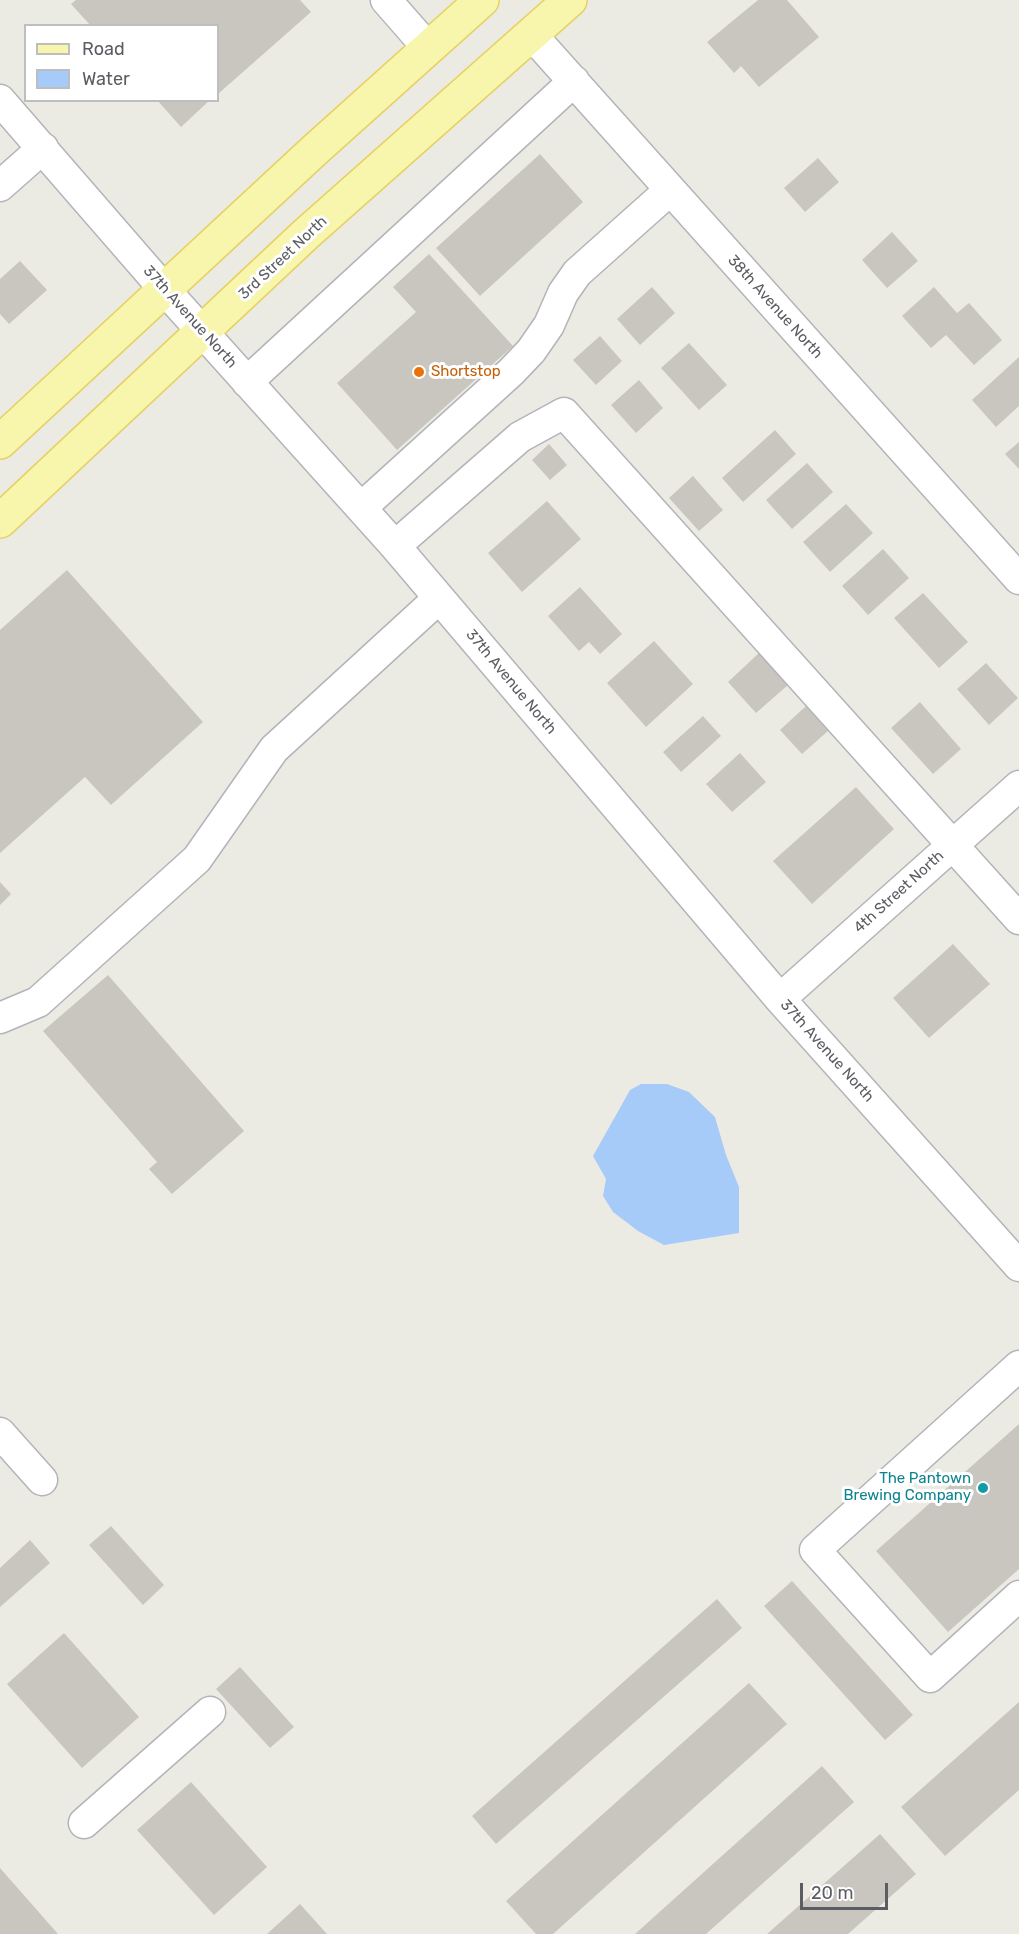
<!DOCTYPE html>
<style>
body{margin:0}
#map{position:relative;width:1019px;height:1934px;overflow:hidden;background:#ecebe3;font-family:Rubik,sans-serif}
canvas{display:block}
.legend{position:absolute;left:24px;top:24px;width:195px;height:78px;box-sizing:border-box;background:#fff;border:2px solid #bdbec0;margin:0;padding:8px 10px;list-style:none;font-size:18px;color:#5b5d62}
.legend li{display:flex;align-items:center;gap:12px;height:30px}
.legend b{width:30px;border:2px solid #bdbec0}
.scale{position:absolute;left:800px;top:1883px;width:88px;height:27px;box-sizing:border-box;border:3px solid #5b5d62;border-top:0;padding-left:8px;font-size:18px;line-height:21px;white-space:nowrap;color:#5b5d62;-webkit-text-stroke:4px #fff;paint-order:stroke}
</style>
<div id="map">
<canvas width="1019" height="1934"></canvas>
<ul class="legend">
<li><b style="height:8px;background:#f8f5ac"></b>Road</li>
<li><b style="height:16px;background:#a7cbf8"></b>Water</li>
</ul>
<div class="scale">20 m</div>
</div>
<script>
const c = document.querySelector('canvas').getContext('2d');
c.lineJoin = 'round';
function fillPath(path, color) { c.fillStyle = color; c.fill(path, 'evenodd'); }
function stroke(path, color, width, dash) { c.strokeStyle = color; c.lineWidth = width; c.lineCap = dash ? 'butt' : 'round'; c.setLineDash(dash || []); c.stroke(path); }
function drawText(font, color, halo, rows, align = 'center') {
  c.font = font + ' Rubik,sans-serif'; c.lineWidth = 6; c.setLineDash([]); c.textBaseline = 'middle'; c.strokeStyle = halo; c.fillStyle = color; for (const [text, x, y, turn = 0] of rows) {
    c.save(); c.translate(x, y); c.rotate((+turn || 0) * Math.PI / 180); c.textAlign = isNaN(turn) ? turn : align; if (halo) c.strokeText(text, 0, 0); c.fillText(text, 0, 0); c.restore();
  }
}
fillPath(new Path2D(`
 M641 1084H667L689 1092 715 1117 726 1155 739 1187V1233L664 1245 638 1231 613 1212 603 1196 606 1179 593 1156 630 1090Z`), '#a7cbf8');
fillPath(new Path2D(`
 M76 0H300L311 12 218 94V26H91L71 4Z
 M758 0H787L819 37 759 87 741 66 734 73 707 42Z
 M157 100H210L181 127Z
 M540 154 583 202 480 296 436 248Z
 M818 158 839 182 805 212 784 188Z
 M892 232 918 261 887 288 862 260Z
 M429 254 513 346 397 450 337 383 416 312 393 287Z
 M20 261 47 290 9 324 0 314V279Z
 M652 287 675 313 640 345 617 319Z
 M934 287 957 313 969 303 1002 340 974 365 946 335 931 348 902 316Z
 M600 336 622 361 596 385 573 360Z
 M689 343 727 385 699 410 661 368Z
 M1019 357V406L996 427 972 400Z
 M639 380 663 408 636 433 611 405Z
 M775 430 796 454 743 502 722 478Z
 M1019 442V469L1005 454Z
 M549 444 567 465 550 480 532 460Z
 M807 463 833 492 792 529 766 500Z
 M693 476 723 510 699 531 669 498Z
 M547 501 581 539 522 592 488 553Z
 M846 504 873 533 830 572 803 542Z
 M883 549 909 578 868 615 842 586Z
 M67 570 203 722 111 805 85 777 0 853V630Z
 M580 587 622 634 600 654 589 642 579 651 548 616Z
 M923 593 968 642 939 668 894 618Z
 M654 641 693 684 646 727 607 683Z
 M759 653 788 685 756 713 728 682Z
 M986 663 1018 698 989 725 957 689Z
 M920 702 961 749 933 774 891 728Z
 M806 706 828 731 802 754 780 730Z
 M703 716 721 736 681 772 663 752Z
 M740 753 766 782 732 812 706 784Z
 M856 787 894 829 812 904 773 861Z
 M0 882 11 894 0 905Z
 M953 944 990 984 929 1038 893 998Z
 M108 975 244 1131 172 1194 149 1169 157 1162 43 1031Z
 M1019 1424V1569L948 1632 876 1551Z
 M111 1526 164 1585 143 1605 89 1545Z
 M30 1540 50 1563 0 1607V1568Z
 M792 1581 913 1715 885 1740 764 1606Z
 M717 1599 742 1628 496 1844 472 1816Z
 M64 1633 139 1717 82 1768 7 1684Z
 M240 1667 294 1727 270 1748 216 1689Z
 M749 1683 787 1724 553 1934H536L506 1901Z
 M1019 1702V1790L945 1856 901 1807Z
 M822 1766 854 1802 706 1934H635Z
 M191 1782 267 1867 214 1915 137 1830Z
 M880 1834 916 1874 848 1934H767Z
 M0 1868 58 1934H0Z
 M300 1904 327 1934H267Z`), '#c8c6bf');
const minor = new Path2D(`
 M386 0 428 48
 M531 34 1019 579
 M0 100 164 289 395 546 780 999 1019 1266
 M0 186 43 148
 M247 382 574 81
 M361 508 511 372 531 351 549 325 563 293 577 273 670 190
 M395 546 520 437 564 413 1019 919
 M780 999 1019 786
 M0 1018 38 1002 197 859 274 749 439 598
 M1019 1366 815 1550 930 1677 1019 1596
 M0 1433 42 1480
 M84 1823 210 1712`);
const major = new Path2D(`
 M0 442 317 148 482 0
 M0 521 306 234 570 0`);
stroke(minor, '#b3b4b9', 33);
stroke(major, '#e6d162', 36);
stroke(minor, '#fff', 30);
stroke(major, '#f8f5ac', 33);
for (const [x, y, r, color] of [
 [419,372,6,"#e8710a"],
 [983,1488,6,"#0f9aa8"]
]) { const dot = new Path2D(); dot.arc(x, y, r, 0, 2 * Math.PI); c.fillStyle = color; c.fill(dot); stroke(dot, '#fff', 2); }
drawText('15px', '#5b5d62', '#fff', [
 ["3rd Street North",283,258,-43],
 ["38th Avenue North",775,307,48],
 ["37th Avenue North",190,317,48],
 ["37th Avenue North",511,682,50],
 ["4th Street North",899,892,-42],
 ["37th Avenue North",827,1051,48]
]);
drawText('15px', '#c56008', '#fff', [
 ["Shortstop",431,372]
], 'left');
drawText('15px', '#0d838f', '#fff', [
 ["The Pantown",971,1479],
 ["Brewing Company",971,1496]
], 'right');
</script>
